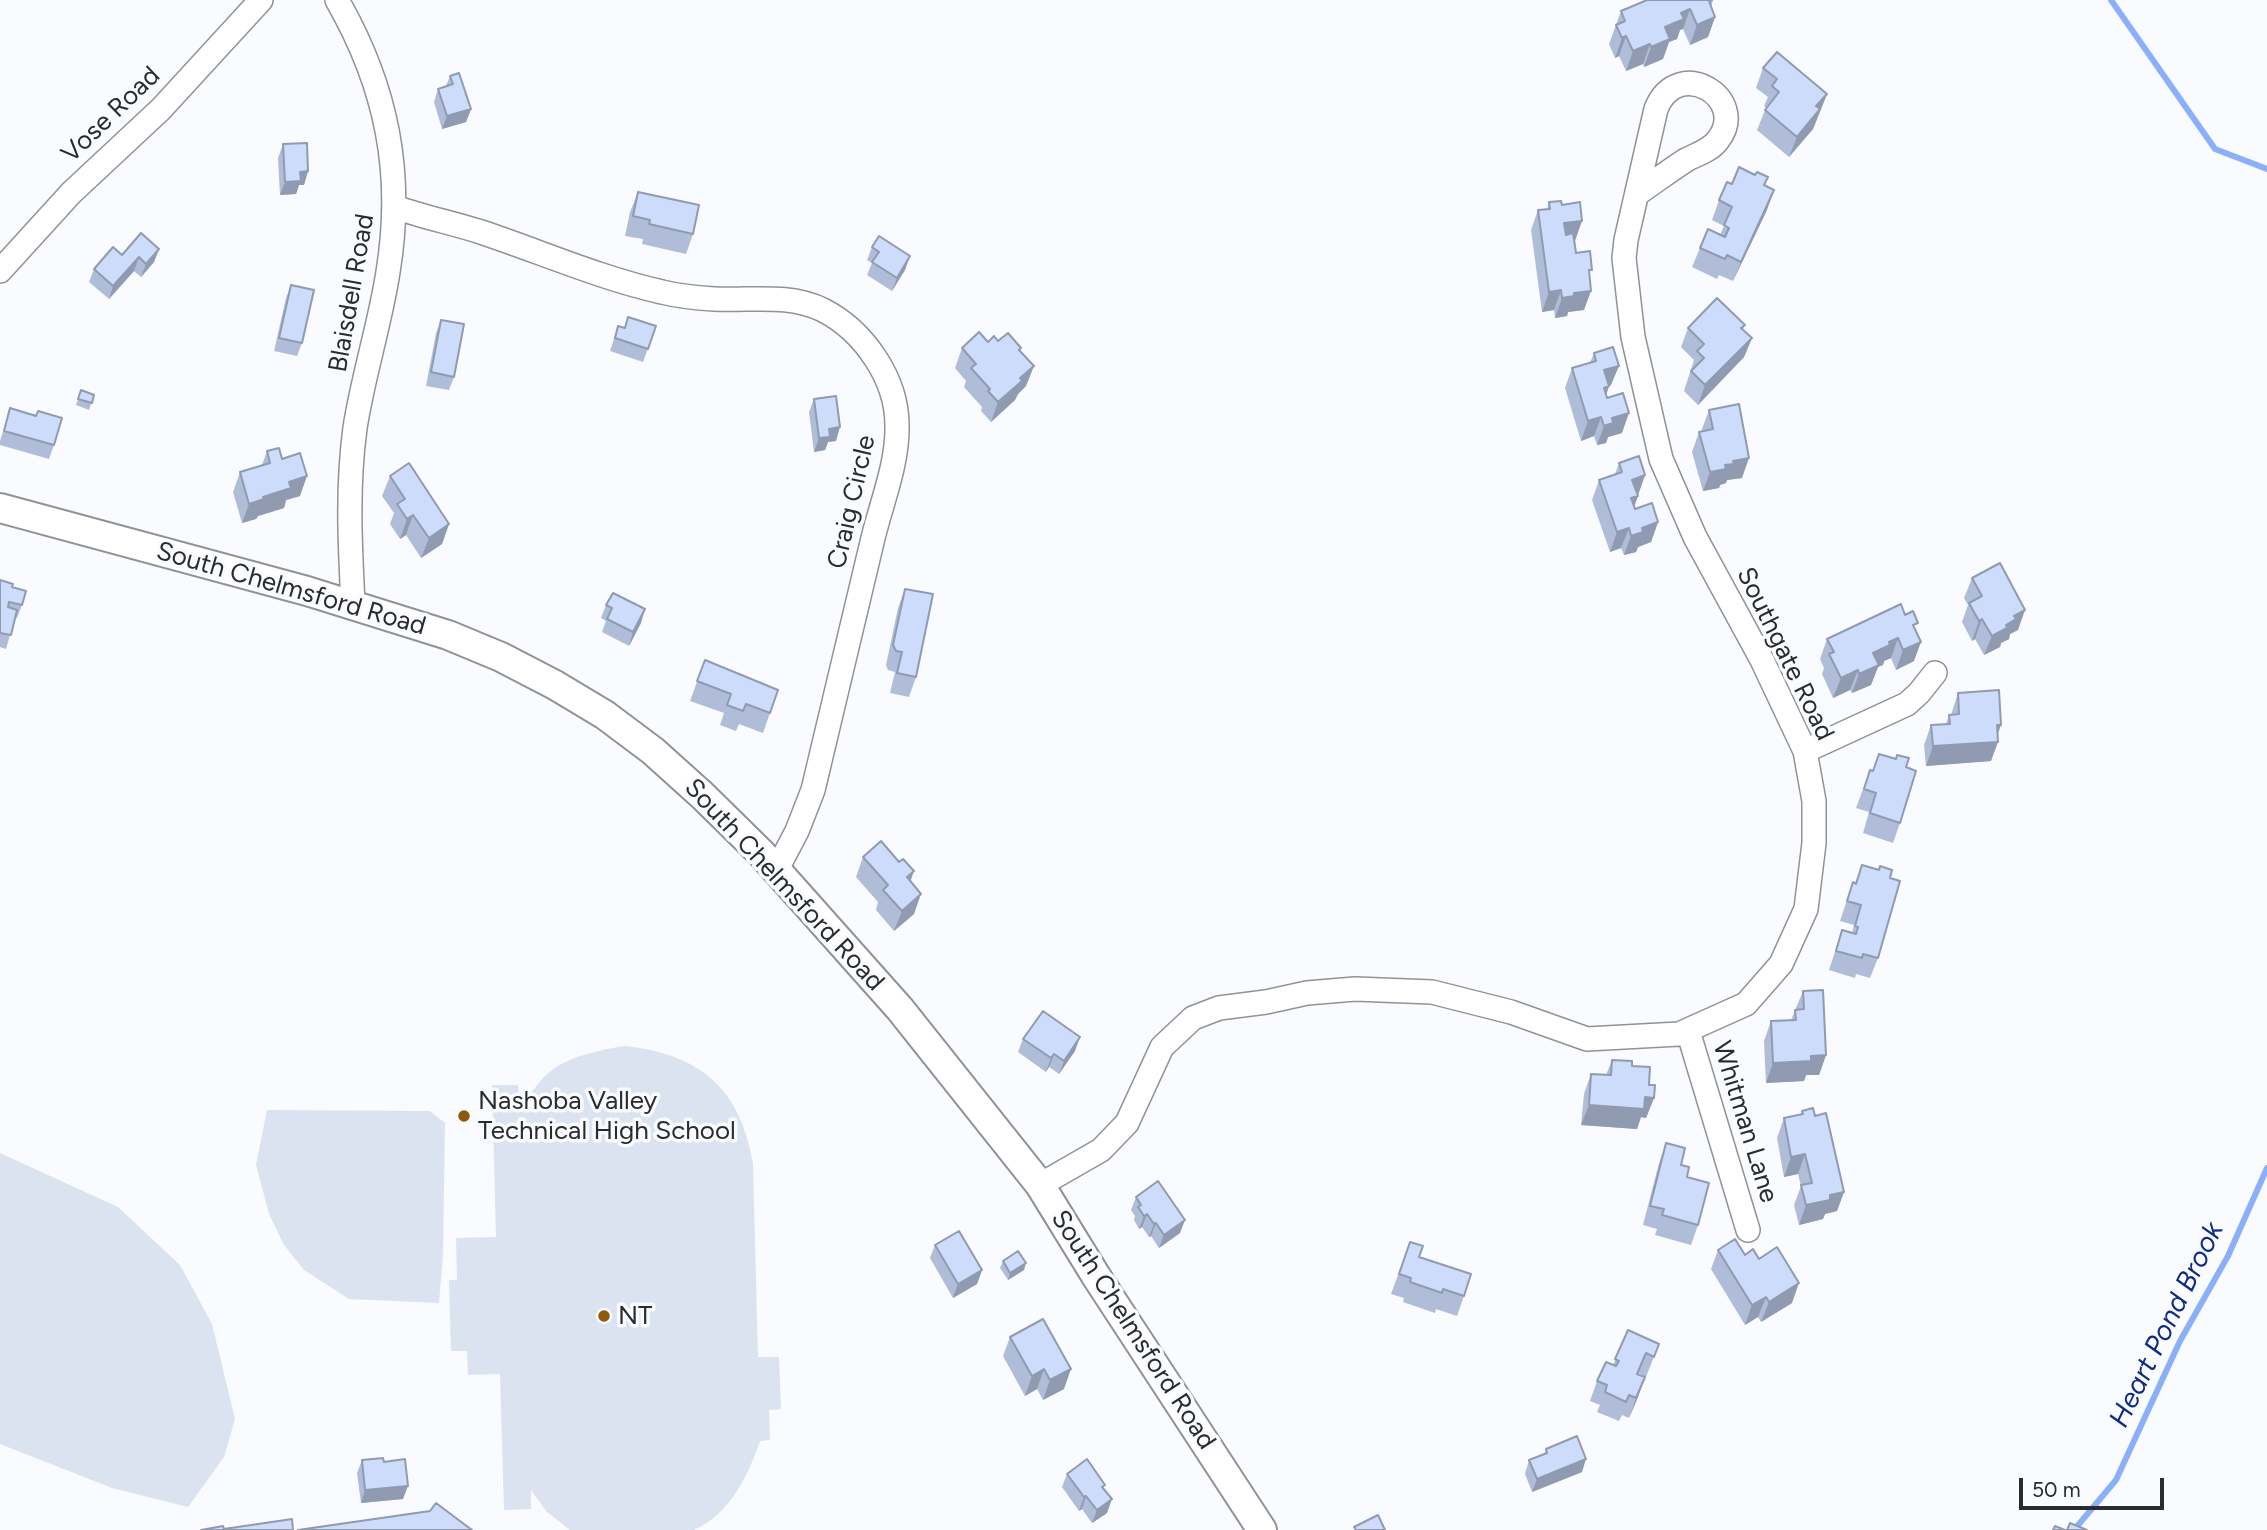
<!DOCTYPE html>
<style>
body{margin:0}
#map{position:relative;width:2267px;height:1530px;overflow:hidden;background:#f9fbfe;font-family:Figtree,sans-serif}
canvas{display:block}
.scale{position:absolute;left:2019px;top:1478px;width:145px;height:32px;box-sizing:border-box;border:4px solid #2a2b2d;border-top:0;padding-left:9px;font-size:21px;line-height:24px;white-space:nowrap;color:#2a2b2d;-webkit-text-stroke:5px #f9fbfe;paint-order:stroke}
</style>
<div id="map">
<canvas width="2267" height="1530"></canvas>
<div class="scale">50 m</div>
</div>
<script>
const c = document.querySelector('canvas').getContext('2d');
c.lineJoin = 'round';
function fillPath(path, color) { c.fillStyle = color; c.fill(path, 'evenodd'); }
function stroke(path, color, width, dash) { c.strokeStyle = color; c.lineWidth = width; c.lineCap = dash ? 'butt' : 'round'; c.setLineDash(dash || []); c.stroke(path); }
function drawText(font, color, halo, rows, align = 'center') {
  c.font = font + ' Figtree,sans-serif'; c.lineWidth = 7; c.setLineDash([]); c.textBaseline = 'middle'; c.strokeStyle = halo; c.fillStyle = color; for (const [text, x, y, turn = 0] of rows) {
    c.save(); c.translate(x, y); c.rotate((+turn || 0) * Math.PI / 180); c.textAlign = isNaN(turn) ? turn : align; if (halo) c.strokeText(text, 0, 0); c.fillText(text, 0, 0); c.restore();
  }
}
fillPath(new Path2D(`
 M625 1046C700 1054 741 1089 753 1164L758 1357H779L781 1409 769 1410 770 1440 760 1441C748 1476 730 1514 694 1530H570L546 1511 531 1490V1509L504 1510 500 1374 468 1375 467 1351H451L449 1280H457L456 1238 496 1237 492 1085H518L520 1108C530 1095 539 1080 552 1070 573 1055 600 1050 625 1046Z
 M267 1110 430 1111 445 1123 443 1254 439 1303 349 1299 304 1270 284 1245 269 1214 256 1165Z
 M0 1153 118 1207 180 1265 212 1324 235 1419 224 1457 188 1507 112 1488 0 1444Z`), '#dbe3f1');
stroke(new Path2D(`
 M2111 0 2215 149 2267 169
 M2074 1530 2116 1480 2180 1341 2228 1256 2267 1168`), '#8baff9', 6);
const minor = new Path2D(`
 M337 0C387 87 404 173 388 272 380 324 363 376 355 428 347 487 350 545 353 604
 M395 207C423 217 453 223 481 232 541 252 600 278 662 292 678 296 697 298 714 299 751 301 788 293 823 310 864 331 897 379 897 425 898 463 882 501 873 538 853 622 833 706 813 790L797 831 776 871
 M0 271 71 193 161 109 261 0
 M1805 751 1907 704 1919 693 1935 673
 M1688 1031 1748 1230
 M1040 1185 1101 1150 1127 1123 1162 1047 1193 1018 1219 1008 1266 1002 1307 993 1355 989 1432 992 1511 1012 1587 1039 1679 1034 1746 1004 1781 964 1806 909 1814 843V801L1805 751 1762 660 1695 537 1661 459 1633 337 1624 258 1626 240 1656 109C1678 54 1750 99 1718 140 1710 151 1697 154 1686 160 1669 171 1653 183 1637 194`);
const major = new Path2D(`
 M0 508 307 591 448 635 501 657 555 685 605 715 653 751 703 796 762 854 900 1009 1040 1185 1096 1276 1262 1530`);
stroke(minor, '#909297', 26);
stroke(major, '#909297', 32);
stroke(minor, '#fff', 23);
stroke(major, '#fff', 28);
fillPath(new Path2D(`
 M1713 0 1711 7 1715 17 1708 37 1690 45 1683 29 1680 30 1677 39 1669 42 1663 59 1644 67 1643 64 1626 71 1619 56 1615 58 1609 44 1621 11Z
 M1763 68 1827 94 1813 129 1789 157 1757 130 1765 110 1766 108 1764 106 1768 97 1756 88Z
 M450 76 471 109 466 122 442 129 434 102 438 89 446 86Z
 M283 144 308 171 304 185H299L296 194 280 195 278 158Z
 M1732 184 1765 186 1767 210 1733 281 1719 275 1717 279 1692 267 1700 248 1720 235 1724 226 1712 220 1719 200Z
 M638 192 693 234 686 254 642 244 643 239 625 236 630 212Z
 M1549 202 1562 205 1575 241 1576 253 1589 277 1584 310 1568 312 1567 316 1555 318 1554 310 1542 312 1531 230 1538 210 1547 209Z
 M872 247 905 270 892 291 867 275 872 263 867 260Z
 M159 249 154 262 141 277 134 271 109 299 89 282 94 269 122 255Z
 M291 285 302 343 297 356 274 351 286 298Z
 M441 320 454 377 449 390 426 386 436 333Z
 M1745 325 1743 329 1752 338 1744 357 1698 405 1684 391 1694 360 1681 347 1688 328Z
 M618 326 624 328 656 326 643 362 610 351Z
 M998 341 1021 348 1020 351 1026 386 1018 394 1015 400 991 422 981 411 982 407 964 387 966 381 955 368 962 348 988 342Z
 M1594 353 1611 385 1609 386 1606 396 1622 433 1608 437 1606 443 1597 445 1594 436 1581 441 1565 388 1572 368 1590 363Z
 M81 390 94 395 89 410 76 405Z
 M814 399 836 441 828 442 825 450 814 452 809 412Z
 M10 408 36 415 54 445 49 459 0 445V441Z
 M1709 410 1742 478 1727 480 1726 483 1720 485 1719 488 1703 491 1692 452 1699 432 1703 431 1702 429Z
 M267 451 282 459 300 496 286 500 284 508 258 516 256 519 242 523 233 492 240 472 262 465Z
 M1619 463 1645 475 1634 506 1635 509 1658 522 1651 542 1638 547 1636 552 1624 555 1621 548 1610 552 1592 500 1599 480 1615 474Z
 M390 476 449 524 442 544 421 558 406 535 400 539 390 524 394 513 382 496Z
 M1972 578 2018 630 2010 634 2009 639 2001 643 2000 647 1984 655 1975 639 1972 641 1962 622 1968 605 1964 598Z
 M0 580 12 587 22 605 17 618H15L6 649 0 647Z
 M905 589 916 677 909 697 890 693 895 672 888 670 886 665 898 608Z
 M606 605 641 623 629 646 602 632 606 621 601 618Z
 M1905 615 1916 630 1914 661 1896 670 1891 658 1884 661 1883 665 1878 667 1871 685 1852 693 1850 690 1833 698 1822 674 1824 668 1820 659 1827 639Z
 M705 660 778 690 763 733 739 724 736 731 720 725 724 713 690 701Z
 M1958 693 1998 735 1991 761 1926 766 1924 745 1931 725 1946 724 1949 715H1951Z
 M1879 754 1906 767 1900 823 1893 843 1863 833 1869 812 1856 808 1870 770 1873 771Z
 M863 857 910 881 914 914 894 931 876 910 878 902 856 877Z
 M1862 865 1890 878 1878 958 1870 978 1856 974 1855 978 1829 970 1842 930 1852 933 1854 925 1840 921 1853 882 1855 883Z
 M1803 991 1826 1055 1819 1075H1806L1804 1081 1766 1083 1764 1041 1771 1021 1791 1020Z
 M1023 1039 1075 1051 1059 1074 1049 1067 1046 1072 1018 1052Z
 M1612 1060 1632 1066 1649 1085 1654 1098 1646 1118 1641 1117 1637 1129 1581 1125 1584 1094 1591 1074 1606 1075Z
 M1802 1111 1815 1116 1844 1192 1837 1211 1825 1214 1823 1219 1799 1225 1794 1205 1801 1186 1798 1174 1784 1177 1777 1138 1784 1118 1800 1115Z
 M1666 1143 1681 1165 1687 1177 1698 1225 1691 1245 1655 1235 1657 1229 1643 1225 1659 1163Z
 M1136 1197 1180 1233 1159 1248 1151 1236 1149 1237 1142 1227 1139 1229 1134 1220 1135 1216 1131 1210Z
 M1410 1242 1419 1257 1464 1296 1457 1316 1436 1309 1435 1313 1403 1302 1404 1298 1391 1294Z
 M935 1245 982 1270 977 1284 953 1298 930 1258Z
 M1718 1250 1745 1255 1759 1259 1792 1303 1761 1322 1758 1317 1745 1325 1711 1269Z
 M1003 1261 1024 1270 1008 1280 1000 1268Z
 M1628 1330 1659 1344 1646 1377 1639 1373 1638 1374V1397L1629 1418 1622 1415 1619 1421 1597 1412 1600 1405 1590 1401 1597 1381 1613 1365Z
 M1010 1337 1064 1389 1043 1400 1037 1389 1025 1396 1003 1356Z
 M1546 1449 1582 1472 1532 1492 1525 1474 1529 1460 1544 1455Z
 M362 1460 384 1462 403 1499 361 1503 357 1473Z
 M1067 1474 1104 1488 1107 1513 1092 1523 1082 1509 1079 1511 1062 1487Z`), '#b0bdd8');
fillPath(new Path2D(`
 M1690 9 1683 29 1680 30 1677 39 1669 42 1663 59 1644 67 1651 47 1665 27 1681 13Z
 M1715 17 1708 37 1690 45 1697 25Z
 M1626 36 1619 56 1615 58 1622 38Z
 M1650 44 1643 64 1626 71 1633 51Z
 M1827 94 1813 129 1789 157 1797 137 1816 106Z
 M471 109 466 122 442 129 447 116Z
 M308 171 304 185H299L296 194 280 195 285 182 300 172Z
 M1774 190 1767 210 1733 281 1741 262Z
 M1582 221 1575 241 1557 243 1564 223Z
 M159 249 154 262 141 277 146 264Z
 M910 256 905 270 892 291 897 278Z
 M139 257 134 271 109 299 113 286Z
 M1561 290 1554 310 1542 312 1549 292Z
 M1591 291 1584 310 1568 312 1567 316 1555 318 1562 298 1574 293Z
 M1752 338 1744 357 1698 405 1705 385Z
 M1034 366 1026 386 1018 394 1015 400 991 422 998 402 1020 378Z
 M1619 366 1611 385 1597 389 1604 370Z
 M1609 386 1602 406 1604 388Z
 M1629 413 1622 433 1608 437 1606 443 1597 445 1604 426 1612 418Z
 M1601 417 1594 436 1581 441 1588 421Z
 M840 427 836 441 828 442 825 450 814 452 819 438 829 429Z
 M1749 458 1742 478 1727 480 1726 483 1720 485 1719 488 1703 491 1710 472 1733 461Z
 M1645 475 1638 495 1625 500 1632 480Z
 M307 476 300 496 286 500 284 508 258 516 256 519 242 523 249 504 289 482Z
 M1638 496 1631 516V498Z
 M413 515 406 535 400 539 407 519Z
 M1658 522 1651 542 1638 547 1636 552 1624 555 1631 536 1642 528Z
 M449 524 442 544 421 558 429 538Z
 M1629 528 1621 548 1610 552 1617 532Z
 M645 609 641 623 629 646 633 632Z
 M2025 610 2018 630 2010 634 2009 639 2001 643 2000 647 1984 655 1992 636 2014 616Z
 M1982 619 1975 639 1972 641 1979 621Z
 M1898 638 1891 658 1884 661 1883 665 1878 667 1871 685 1852 693 1859 674 1873 653 1889 642Z
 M1921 642 1914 661 1896 670 1903 650Z
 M1858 670 1850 690 1833 698 1841 678Z
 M1997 725H2001L1995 742H1998L1991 761 1926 766 1933 746Z
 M914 871 907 891V877Z
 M921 894 914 914 894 931 902 911Z
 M1080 1037 1075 1051 1059 1074 1064 1061Z
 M1054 1054 1049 1067 1046 1072 1051 1058Z
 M1826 1055 1819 1075H1806L1804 1081 1766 1083 1773 1063 1811 1056Z
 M1645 1097 1654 1098 1646 1118 1641 1117 1637 1129 1581 1125 1589 1105Z
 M1805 1154 1798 1174 1784 1177 1791 1157Z
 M1844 1192 1837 1211 1825 1214 1823 1219 1799 1225 1806 1205 1830 1195Z
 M1147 1214 1142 1227 1139 1229 1144 1216Z
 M1185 1220 1180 1233 1159 1248 1164 1235Z
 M1156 1223 1151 1236 1149 1237 1154 1224Z
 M1026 1263 1024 1270 1008 1280 1010 1273Z
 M982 1270 977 1284 953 1298 958 1284Z
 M1799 1283 1792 1303 1761 1322 1769 1302Z
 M1766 1297 1758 1317 1745 1325 1752 1305Z
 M1044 1369 1037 1389 1025 1396 1032 1376Z
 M1071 1369 1064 1389 1043 1400 1050 1380Z
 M1645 1377 1638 1397 1629 1418 1636 1398Z
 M1586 1459 1582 1472 1532 1492 1537 1479Z
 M408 1486 403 1499 361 1503 365 1490Z
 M1086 1496 1082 1509 1079 1511 1084 1497Z
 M1112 1499 1107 1513 1092 1523 1097 1510Z`), '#909ab0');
const building = new Path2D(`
 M1647 0H1712L1709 1 1715 17 1697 25 1690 9 1681 13 1684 19 1665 27 1670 39 1651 47 1650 44 1633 51 1626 36 1622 38 1616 25 1625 21 1621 11Z
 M1777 52 1827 94 1816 106 1820 109 1797 137 1765 110 1779 92 1772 86 1777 79 1763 68Z
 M459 73 471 109 447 116 438 89 453 84 450 76Z
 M307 143 308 171 300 172 301 181 285 182 283 144Z
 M1739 167 1755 175 1757 172 1768 177 1764 185 1774 190 1741 262 1727 255 1725 259 1700 248 1708 229 1725 237 1729 228 1724 225 1732 207 1719 200 1727 182 1732 184Z
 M638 192 699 205 693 234 649 224 650 220 633 216Z
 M1561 201 1562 205 1580 202 1582 221 1564 223 1566 235 1573 233 1576 253 1590 251 1592 270H1589L1591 291 1574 293V296L1562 298 1561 290 1549 292 1538 210 1550 209 1549 202Z
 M141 233 159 249 146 264 139 257 113 286 94 269 113 247 122 255Z
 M879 236 910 256 897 278 872 262 879 252 872 247Z
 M291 285 314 290 302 343 279 338Z
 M1717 298 1745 325 1741 328 1752 338 1705 385 1691 371 1704 358 1697 351 1704 344 1688 328Z
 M628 317 656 326 648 349 615 338 618 326 625 328Z
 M441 320 464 324 454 377 431 372Z
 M979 332 988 342 994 336 998 341 1008 333 1021 348 1019 350 1034 366 1020 378 1022 381 998 402 988 391 990 389 971 368 976 364 962 348Z
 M1613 347 1619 366 1604 370 1609 386 1604 388 1607 398 1623 393 1629 413 1612 418 1613 423 1604 426 1601 417 1588 421 1572 368 1596 361 1594 353Z
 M81 390 94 395 92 403 78 399Z
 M836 396 840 427 829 429 830 437 819 438 814 399Z
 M1739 404 1749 458 1733 461 1734 464 1725 465 1726 469 1710 472 1699 432 1713 429 1709 410Z
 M10 408 36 416 38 411 62 418 54 445 4 431Z
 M279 448 282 459 300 453 307 476 289 482 291 488 263 497 264 499 249 504 240 472 270 463 267 451Z
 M1639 456 1645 475 1632 480 1638 496 1631 498 1635 509 1652 503 1658 522 1642 528 1643 532 1631 536 1629 528 1617 532 1599 480 1622 472 1619 463Z
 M409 463 449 524 429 538 413 515 407 519 397 504 405 499 390 476Z
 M2000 563 2025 610 2014 616 2016 619 2006 625 2007 628 1992 636 1982 619 1979 621 1969 603 1982 596 1972 578Z
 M0 580 13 584 12 587 26 591 22 605 9 602 8 607 17 610 11 635 0 633Z
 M905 589 933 594 916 677 897 673 902 652 896 651 893 645Z
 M613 593 645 609 633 632 607 619 612 608 606 605Z
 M1901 604 1905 615 1913 611 1918 623 1913 625 1921 642 1903 650 1898 638 1889 642 1890 645 1873 653 1879 665 1859 674 1858 670 1841 678 1829 654 1834 652 1827 639Z
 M705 660 778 690 770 713 746 704 743 711 727 705 731 694 697 681Z
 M1999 690 2001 725H1997L1998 742 1933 746 1931 725 1950 724 1949 715 1959 714 1958 693Z
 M1879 754 1896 759 1897 755 1909 758 1906 767 1916 771 1900 823 1870 813 1876 793 1864 789 1870 770 1873 771Z
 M881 841 899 862 903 859 914 871 907 877 921 894 902 911 883 890 888 885 863 857Z
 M1862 865 1879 870 1880 866 1892 870 1890 878 1900 881 1878 958 1863 954 1862 958 1836 951 1842 930 1856 934 1858 927 1855 926 1861 905 1847 901 1853 882 1856 884Z
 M1823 990 1826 1055 1811 1056V1061L1773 1063 1771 1021 1796 1020 1795 1010 1804 1009 1803 991Z
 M1043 1011 1080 1037 1064 1061 1054 1054 1051 1058 1023 1039Z
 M1612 1060 1632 1061V1066L1650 1067 1649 1085H1655L1654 1098 1645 1097 1644 1109 1589 1105 1591 1074 1611 1075Z
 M1813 1108 1815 1116 1826 1113 1844 1192 1830 1195V1200L1806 1205 1801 1185 1812 1183 1805 1154 1791 1157 1784 1118 1803 1114 1802 1111Z
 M1666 1143 1685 1148 1681 1165 1689 1167 1687 1177 1709 1183 1698 1225 1662 1215 1664 1209 1650 1206Z
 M1158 1181 1185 1220 1164 1235 1156 1223 1154 1224 1147 1214 1144 1216 1138 1207 1141 1205 1136 1197Z
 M959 1231 982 1270 958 1284 935 1245Z
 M1735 1239 1745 1255 1753 1249 1759 1259 1777 1247 1799 1283 1769 1302 1766 1297 1752 1305 1718 1250Z
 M1410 1242 1423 1246 1419 1257 1471 1274 1464 1296 1443 1289 1442 1293 1410 1282 1411 1278 1399 1274Z
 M1018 1251 1026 1263 1010 1273 1003 1261Z
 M1043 1319 1071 1369 1050 1380 1044 1369 1032 1376 1010 1337Z
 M1628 1330 1659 1344 1654 1357 1646 1353 1637 1374 1645 1377 1636 1398 1629 1395 1626 1402 1605 1392 1607 1385 1597 1381 1606 1362 1616 1366 1619 1361 1615 1359Z
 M1577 1436 1586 1459 1537 1479 1529 1460 1547 1453 1546 1449Z
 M383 1458 384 1462 405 1459 408 1486 365 1490 362 1460Z
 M1087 1459 1105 1485 1102 1487 1112 1499 1097 1510 1086 1496 1084 1497 1067 1474Z
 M436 1503 472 1530H298L430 1511Z
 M1378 1515 1385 1530H1356L1354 1527Z
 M292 1519 293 1530H201L223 1526 224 1529Z
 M2070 1523 2087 1530H2067Z
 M2055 1526 2065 1530H2053Z`);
fillPath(building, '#cddcfb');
stroke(building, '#909ab0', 2);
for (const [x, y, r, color] of [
 [464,1116,7,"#8e580d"],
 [604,1316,7,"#8e580d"]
]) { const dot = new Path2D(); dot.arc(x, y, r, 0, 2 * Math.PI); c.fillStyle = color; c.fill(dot); stroke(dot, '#f9fbfe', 2.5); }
drawText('26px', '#2a2b2d', '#f9fbfe', [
 ["Vose Road",111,115,-44],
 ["Blaisdell Road",352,293,-80],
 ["Craig Circle",852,502,-77],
 ["South Chelmsford Road",291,589,16],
 ["Southgate Road",1785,654,64],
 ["South Chelmsford Road",784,885,47],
 ["Whitman Lane",1745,1122,73],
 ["South Chelmsford Road",1133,1330,57]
]);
drawText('26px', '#2a2b2d', '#f9fbfe', [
 ["Nashoba Valley",478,1101],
 ["Technical High School",478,1131],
 ["NT",618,1316]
], 'left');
drawText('italic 28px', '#0e2d80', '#f9fbfe', [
 ["Heart Pond Brook",2167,1325,-64]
]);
</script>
